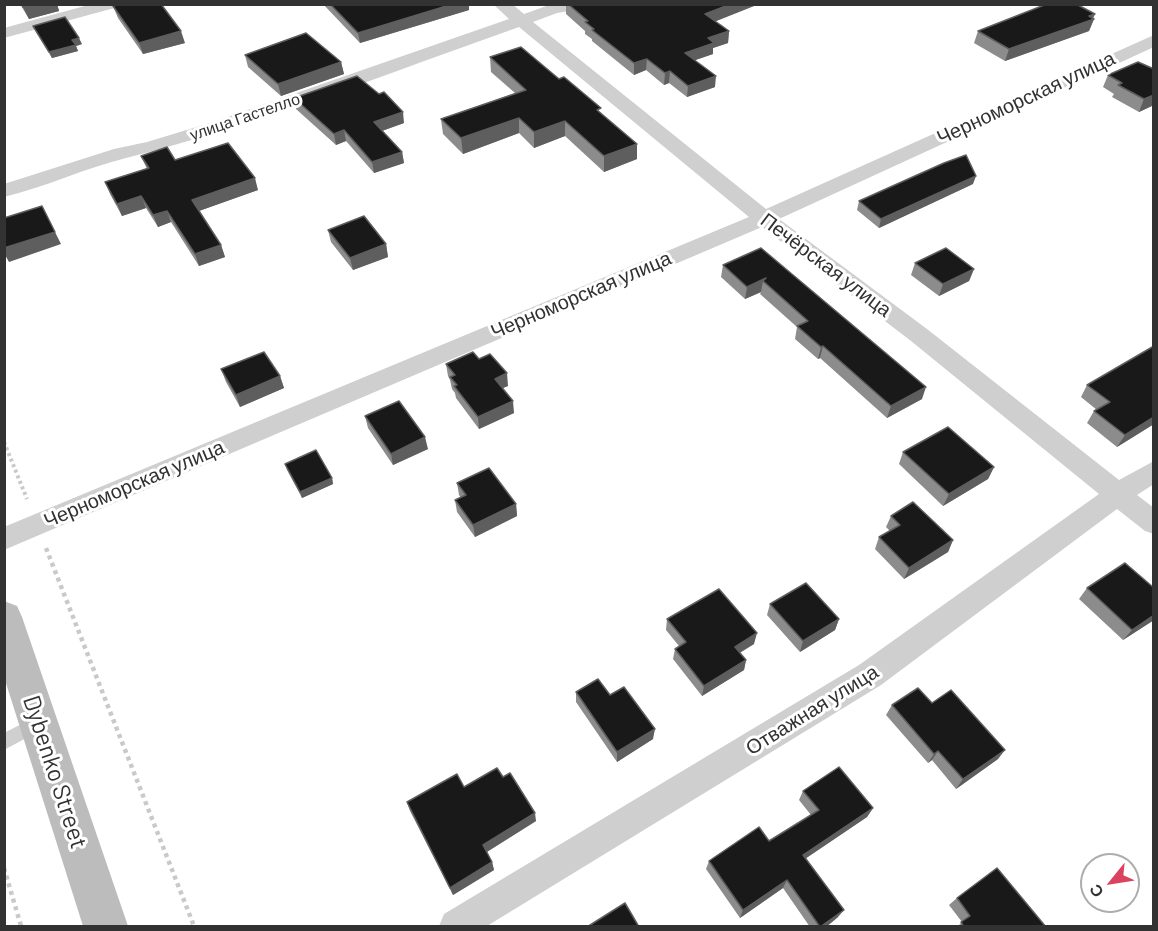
<!DOCTYPE html>
<meta charset="utf-8">
<style>
body{margin:0}
#map{position:relative;width:1158px;height:931px;overflow:hidden;background:#fff;font-family:Barlow,sans-serif}
canvas{display:block}
.frame{position:absolute;inset:0;border:6px solid #323232;pointer-events:none}
.north{position:absolute;left:1080px;top:853px;width:60px;height:60px;box-sizing:border-box;background:#fff;border:2px solid #adadad;border-radius:50%;rotate:240deg;font-size:16px;font-weight:700;line-height:24px;text-align:center;color:#323232}
.north::after{content:'';display:block;margin:auto;width:21px;height:27px;background:#db425f;clip-path:polygon(50% 0,100% 100%,50% 72%,0 100%)}
</style>
<div id="map">
<canvas width="1158" height="931"></canvas>
<div class="frame"></div>
<div class="north">С</div>
</div>
<script>
const c = document.querySelector('canvas').getContext('2d');
c.lineJoin = 'round';
function stroke(path, color, width, dash) { c.strokeStyle = color; c.lineWidth = width; c.lineCap = dash ? 'butt' : 'round'; c.setLineDash(dash || []); c.stroke(path); }
function fillPath(path, color) { c.fillStyle = color; c.fill(path, 'evenodd'); }
function drawText(font, color, halo, rows, align = 'center') {
  c.font = font + ' Barlow,sans-serif'; c.lineWidth = 6; c.setLineDash([]); c.textBaseline = 'middle'; c.strokeStyle = halo; c.fillStyle = color; for (const [text, x, y, turn = 0] of rows) {
    c.save(); c.translate(x, y); c.rotate((+turn || 0) * Math.PI / 180); c.textAlign = isNaN(turn) ? turn : align; if (halo) c.strokeText(text, 0, 0); c.fillText(text, 0, 0); c.restore();
  }
}
stroke(new Path2D(`
 M4 442 27 499`), '#c9c9c9', 4, [3, 3]);
stroke(new Path2D(`
 M46 548 194 926
 M4 868 21 926`), '#c9c9c9', 4.5, [4, 4]);
fillPath(new Path2D(`
 M37 716 43 719 45 724 43 729 4 750V733Z`), '#cfcfcf');
fillPath(new Path2D(`
 M92 4H120L118 7 4 38V28Z
 M493 4H512L524 14 552 4H595L593 7 557 13 533 22 766 209 1154 35V47L779 219 927 329 1119 480 1154 461V484L1137 495 1154 508V534L1145 531 1117 509 881 685 487 926H439L444 914 859 665 1099 494 911 341 762 227 4 550V527L749 217 519 27C389 73 260 124 126 158 85 168 46 187 4 197V184L114 149 147 142 213 122 509 19Z`), '#cfcfcf');
fillPath(new Path2D(`
 M4 601 17 606 22 617 128 926H83L4 677Z`), '#bcbcbc');
fillPath(new Path2D(`
 M20 4H57L59 11 29 19Z
 M323 4H469V10L360 43Z
 M566 4H759L715 21 729 31 728 43 713 48V54L695 60 715 87 687 97 669 83 664 85 646 70 634 75 592 41V39L585 34V31L566 14Z
 M113 6 185 43 143 54 118 18Z
 M1095 14 1093 18 1094 19 1089 31 1005 61 974 43 978 31Z
 M33 26 82 44 76 46 78 51 52 58Z
 M245 55 341 62 344 74 281 96 248 67Z
 M490 57 559 79 601 113 637 159 604 172 565 136 534 148 519 133 463 154 443 134 441 119 515 93 491 72Z
 M1138 62 1154 105 1139 112 1112 97 1114 94 1103 87 1108 75Z
 M294 98 404 123 382 131 402 152 404 163 374 173 346 141 336 145 296 109Z
 M141 156 175 160 258 190 199 211 221 245 225 257 199 266 171 222 158 227 146 208 122 216 110 194 105 182 147 169Z
 M973 184 879 228 857 210 859 201Z
 M328 230 386 244 388 257 353 270 331 242Z
 M761 248 922 399 887 418 820 358 818 359 795 339 797 327 760 294 761 292 745 299 721 277 723 265Z
 M915 263 974 269 969 281 939 296 911 275Z
 M1154 346V424L1117 447 1087 423 1094 411 1097 410 1081 397 1087 385Z
 M479 359 508 386 502 388 514 413 479 429 456 398 455 393 452 389 450 380 448 376 446 364Z
 M221 369 280 376 284 388 240 407 226 382Z
 M365 416 428 449 393 465 368 428Z
 M903 452 994 467 988 479 943 506 899 464Z
 M285 464 332 478 333 484 302 498 287 470Z
 M457 483 516 504 517 516 475 537 457 512 455 500 461 498 459 495Z
 M891 516 953 540 948 552 904 579 875 549 879 537 890 531 886 527Z
 M1087 588H1154V620L1123 640 1079 599Z
 M770 604 839 619 835 630 800 652 767 615Z
 M667 619 754 644 740 653 746 660 744 670 702 696 673 659 675 649 679 646 666 630Z
 M576 692 610 695 653 739 617 762 576 702Z
 M932 703 998 759 956 789 932 760 928 763 886 715 892 705Z
 M503 777 536 821 487 852 492 862 494 870 453 895 410 811 407 802Z
 M803 791 873 808 867 817 806 858 838 917 826 927H810L783 888 740 918 706 869 709 861 769 841 811 815 799 800Z
 M957 898 1046 927H957L962 922 949 905Z`), '#8c8c8c');
fillPath(new Path2D(`
 M33 4H57L59 11 29 19 23 7Z
 M453 4H469V10L360 43 358 33Z
 M731 4H759L704 26 705 14Z
 M1095 14 1092 20 1094 19 1089 31 1005 61 1009 49Z
 M181 31 185 43 143 54 139 43Z
 M729 31 728 43 713 48V54L684 64 685 53 708 38Z
 M79 38 82 44 76 46 78 51 52 58 49 52 72 40Z
 M647 59 646 70 634 75V63Z
 M341 62 344 74 281 96 278 84Z
 M670 71 669 83 664 85 665 73Z
 M716 76 715 87 687 97 688 86Z
 M1154 95V105L1139 112 1144 99Z
 M403 112 404 123 376 133 374 122Z
 M519 118V133L463 154 461 138Z
 M565 121V136L534 148V132Z
 M344 130 346 141 336 145 334 134Z
 M637 144V159L604 172V156Z
 M402 152 404 163 374 173 372 162Z
 M976 176 973 184 879 228 881 219Z
 M255 178 258 190 196 212 192 200Z
 M141 196 146 208 122 216 117 204Z
 M167 211 171 222 158 227 153 215Z
 M55 232 61 244 9 262 4 253V248Z
 M386 244 388 257 353 270 350 258Z
 M221 245 225 257 199 266 195 254Z
 M974 269 969 281 939 296 943 284Z
 M766 278 763 281 761 292 745 299 747 287Z
 M823 346 820 358 818 359 821 347Z
 M507 373 508 386 496 391 495 379Z
 M280 376 284 388 240 407 236 395Z
 M926 387 922 399 887 418 891 406Z
 M513 401 514 413 479 429 478 417Z
 M1154 417V424L1117 447 1125 435Z
 M425 437 428 449 393 465 391 454Z
 M994 467 988 479 943 506 949 494Z
 M332 478 333 484 302 498 300 492Z
 M516 504 517 516 475 537 473 525Z
 M953 540 948 552 904 579 909 568Z
 M1154 615V620L1123 640 1132 630Z
 M839 619 835 630 800 652 803 641Z
 M757 633 754 644 732 657 735 647Z
 M746 660 744 670 702 696 704 686Z
 M655 729 653 739 617 762V752Z
 M1005 750 998 759 956 789 963 779Z
 M938 751 932 760 928 763 934 754Z
 M873 808 867 817 799 863 803 855Z
 M535 813 536 821 485 853 483 845Z
 M492 862 494 870 453 895 450 888Z
 M787 880 783 888 740 918 743 910Z
 M844 910 838 917 826 927H821Z`), '#5e5e5e');
const building = new Path2D(`
 M22 4H33L23 7Z
 M121 4H161L181 31 139 43 113 6Z
 M330 4H453L358 33Z
 M568 4H731L705 14 729 31 708 38 714 43 685 53 716 76 688 86 670 71 665 73 647 59 634 63 592 30 594 29 585 22 588 21Z
 M1047 4H1076L1095 14 1089 16 1094 19 1009 49 978 31Z
 M65 17 79 38 72 40 76 45 49 52 33 26Z
 M306 33 341 62 278 84 245 55Z
 M521 47 559 79 564 77 601 108 597 110 637 144 604 156 565 121 534 132 519 118 461 138 441 119 526 90 490 57Z
 M1138 62 1154 69V95L1144 99 1118 85 1122 83 1108 75Z
 M357 76 379 94 384 92 403 112 374 122 402 152 372 162 344 130 334 134 294 98Z
 M228 143 255 178 192 200 221 245 195 254 167 211 153 215 141 196 117 204 105 182 149 168 141 156 167 147 175 160Z
 M966 155 976 176 881 219 859 201 944 163Z
 M42 206 55 232 4 248V218Z
 M364 216 386 244 350 258 328 230Z
 M761 248 926 387 891 406 823 346 821 347 797 326 808 321 763 281 766 278 747 287 723 265Z
 M946 248 974 269 943 284 915 263Z
 M1154 346V417L1125 435 1094 411 1110 402 1087 385Z
 M264 352 280 376 236 395 221 369Z
 M473 352 479 359 490 354 507 373 495 379 513 401 478 417 454 386 457 385 450 377 455 375 446 364Z
 M399 401 425 437 391 454 365 416Z
 M948 427 994 467 949 494 903 452Z
 M316 450 332 478 300 492 285 464Z
 M489 468 516 504 473 525 455 500 466 495 457 483Z
 M913 502 953 540 909 568 879 537 900 525 891 516Z
 M1125 563 1154 588V615L1132 630 1087 588Z
 M806 583 839 619 803 641 770 604Z
 M719 589 757 633 735 647 746 660 704 686 675 649 686 642 667 619Z
 M598 679 610 695 624 687 655 729 617 752 576 692Z
 M918 688 932 703 951 690 1005 750 963 779 938 751 934 754 892 705Z
 M839 767 873 808 803 855 844 910 820 927 787 880 743 910 709 861 759 827 769 841 819 810 803 791Z
 M497 768 503 777 510 773 535 813 483 845 492 862 450 888 407 802 457 774 464 787Z
 M997 868 1046 927H964L961 922 970 916 957 898Z
 M625 903 639 927H587Z`);
fillPath(building, '#191919');
stroke(building, '#5e5e5e', 1.5);
drawText('16px', '#323232', '#fff', [
 ["улица Гастелло",245,117,-19]
]);
drawText('20px', '#323232', '#fff', [
 ["Черноморская улица",1026,98,-25],
 ["Печёрская улица",826,265,37],
 ["Черноморская улица",581,295,-23],
 ["Черноморская улица",134,484,-23],
 ["Отважная улица",812,710,-32]
]);
drawText('24px', '#323232', '#fff', [
 ["Dybenko Street",55,772,72]
]);
</script>
